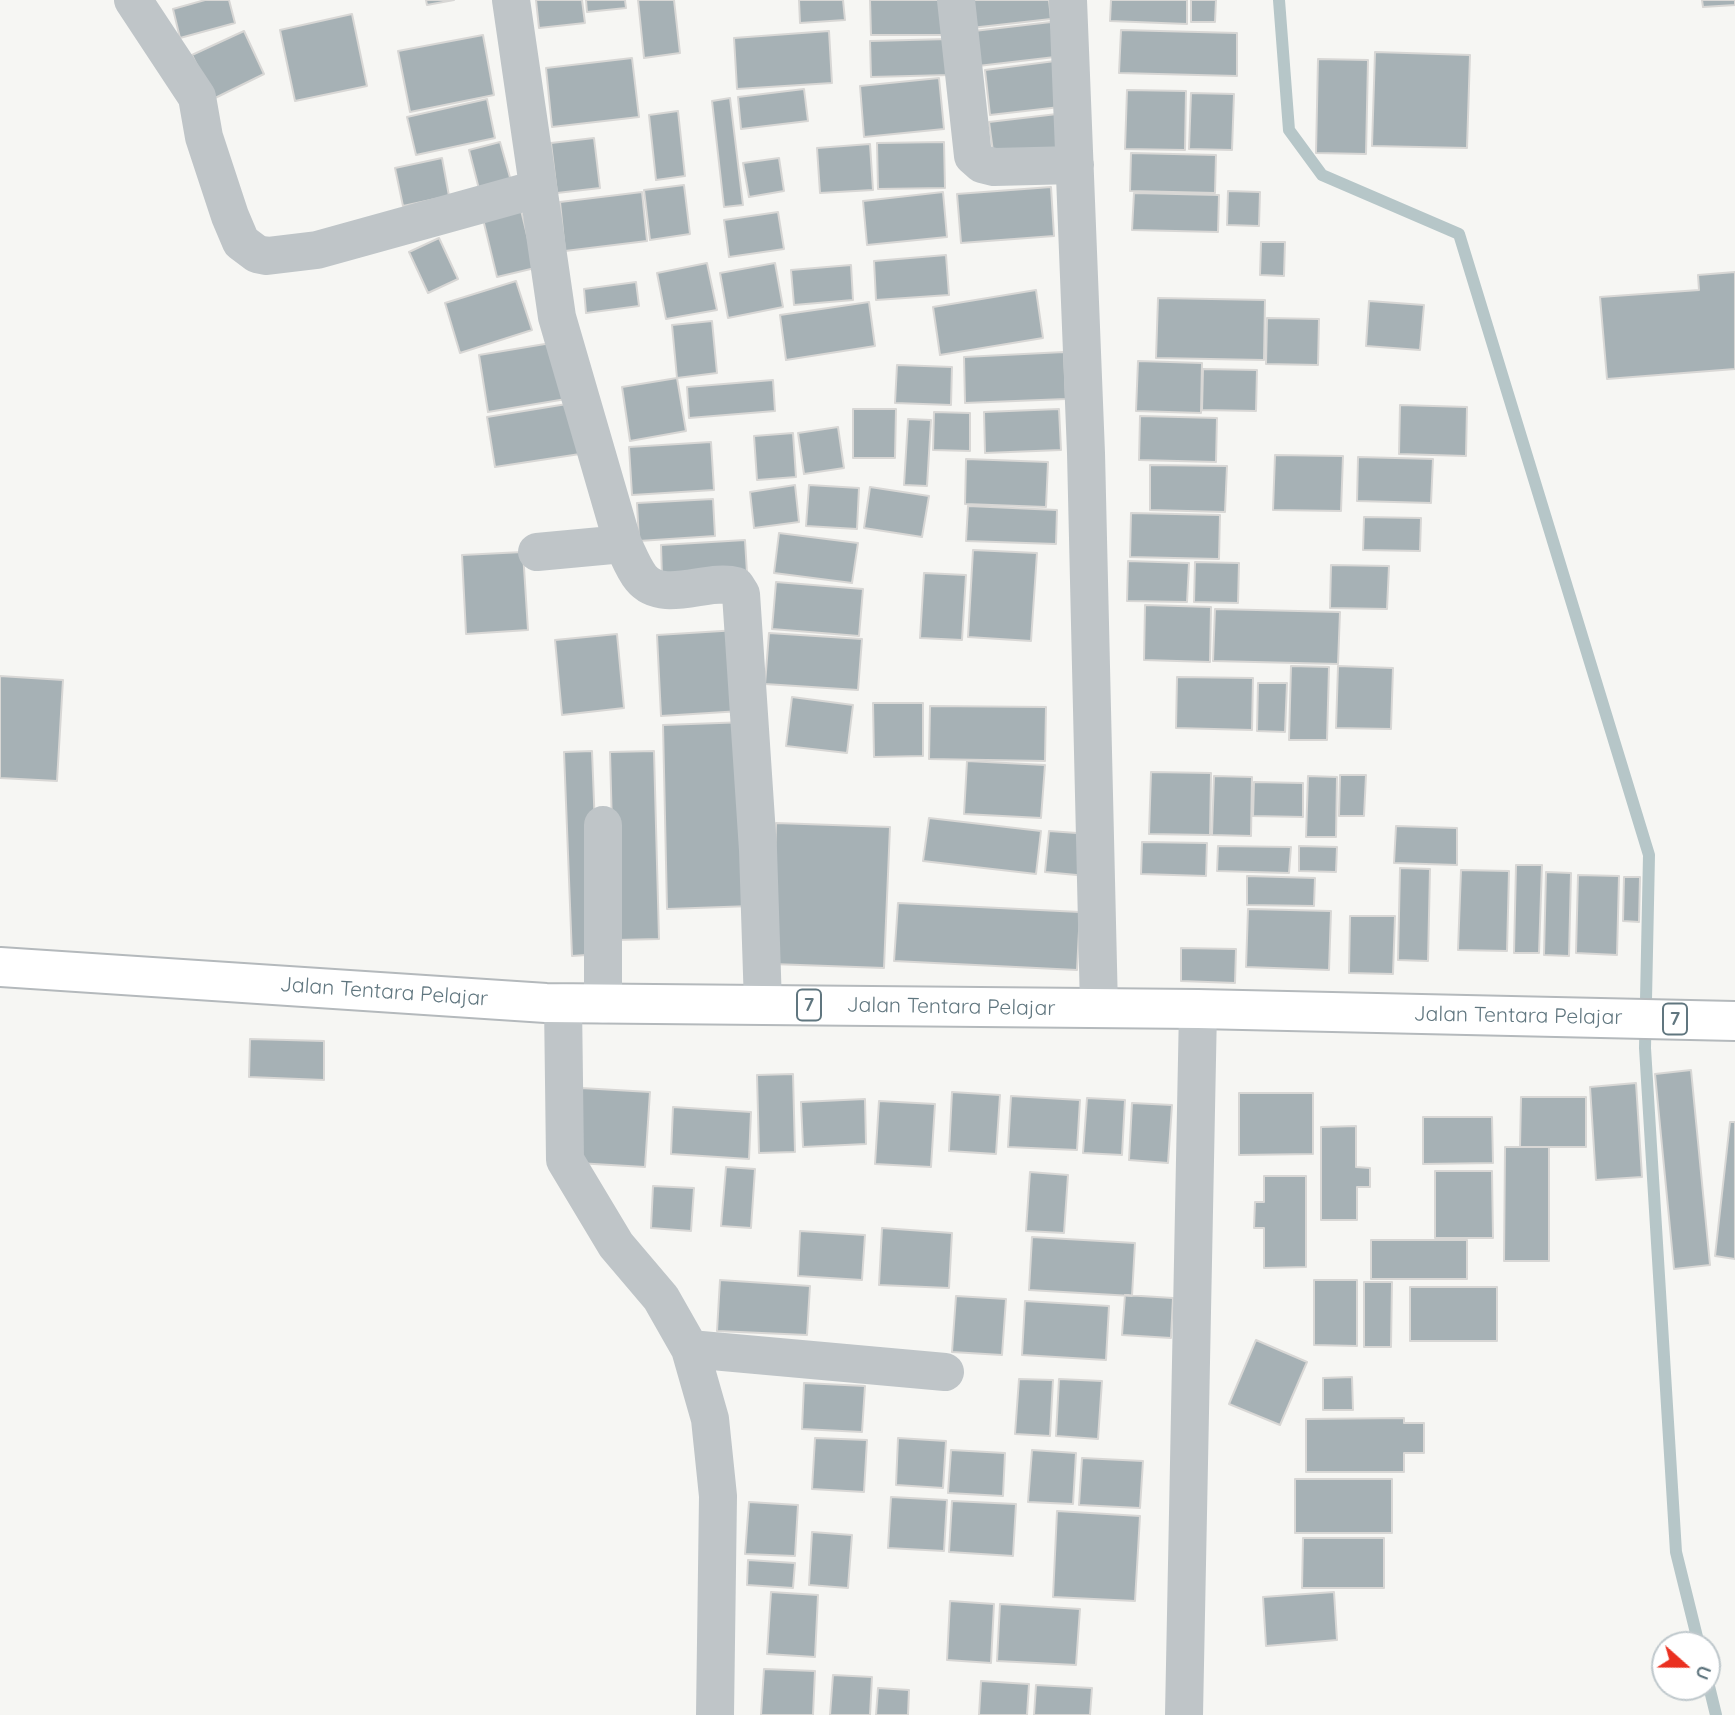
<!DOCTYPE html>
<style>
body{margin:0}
#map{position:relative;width:1735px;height:1715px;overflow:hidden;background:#f6f6f3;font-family:Quicksand,sans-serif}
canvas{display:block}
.north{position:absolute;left:1651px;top:1631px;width:70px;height:70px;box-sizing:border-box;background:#fff;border:2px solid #bfc8cc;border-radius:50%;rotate:111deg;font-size:19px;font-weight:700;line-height:28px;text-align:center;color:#60767f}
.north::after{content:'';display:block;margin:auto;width:24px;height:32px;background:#ea3020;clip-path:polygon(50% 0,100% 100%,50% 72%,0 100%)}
</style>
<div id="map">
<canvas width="1735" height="1715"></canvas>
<div class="north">U</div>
</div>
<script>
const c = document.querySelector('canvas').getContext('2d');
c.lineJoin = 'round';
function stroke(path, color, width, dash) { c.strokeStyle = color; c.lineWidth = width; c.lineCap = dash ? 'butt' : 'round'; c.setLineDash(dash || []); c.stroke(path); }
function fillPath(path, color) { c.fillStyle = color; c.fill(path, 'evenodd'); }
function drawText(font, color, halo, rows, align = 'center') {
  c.font = font + ' Quicksand,sans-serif'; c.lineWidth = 7; c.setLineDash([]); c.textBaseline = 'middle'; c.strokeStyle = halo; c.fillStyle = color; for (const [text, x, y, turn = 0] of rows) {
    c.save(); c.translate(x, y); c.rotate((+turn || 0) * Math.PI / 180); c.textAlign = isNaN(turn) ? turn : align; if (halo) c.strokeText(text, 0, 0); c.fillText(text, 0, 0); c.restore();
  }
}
stroke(new Path2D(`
 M1279 0 1289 130 1322 175 1459 234 1649 855 1645 1048 1676 1552 1699 1645
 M1707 1678 1716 1715`), '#b6c6c8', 12);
const building = new Path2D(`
 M205 0H229L235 23 180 38 173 9Z
 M426 0H454L427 5Z
 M536 0H582L585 23 539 28Z
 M586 0H625L626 8 587 12Z
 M638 0H674L680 53 644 58Z
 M799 0H843L845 20 800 23Z
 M870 0H943V35H871Z
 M968 0H1049L1051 19 971 28Z
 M1111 0H1187V24L1110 21Z
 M1191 0H1216L1215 22H1191Z
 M1702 0H1735V5L1703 7Z
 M352 14 367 86 295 101 280 30Z
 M1051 22 1055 57 978 66 974 31Z
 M1121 30 1237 33V76L1119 73Z
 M244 31 264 74 213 99 192 55Z
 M829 31 832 83 737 89 734 38Z
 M483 35 494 95 410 112 398 51Z
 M949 39V75L871 77 870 41Z
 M1375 52 1470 55 1467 148 1372 146Z
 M632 58 639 117 552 127 546 68Z
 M1318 59 1368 60 1366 154 1316 153Z
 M1055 61 1060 107 990 115 985 70Z
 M939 78 944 129 864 137 860 86Z
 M804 89 808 121 741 129 738 97Z
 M1127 90 1186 91 1185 150 1125 149Z
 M1191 93 1234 94 1232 150 1189 149Z
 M730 98 743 205 724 207 712 101Z
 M487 99 495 138 416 155 407 117Z
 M678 111 685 176 656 180 649 115Z
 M1057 114 1062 151 994 159 989 122Z
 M594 138 600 188 557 193 551 143Z
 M500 142 513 188 481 197 469 150Z
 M944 142 945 188 878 189 877 143Z
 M870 144 873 190 820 193 817 148Z
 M1131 153 1216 155 1215 193 1130 191Z
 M442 158 449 196 403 206 395 168Z
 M779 158 784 191 749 197 743 163Z
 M684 185 690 234 650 240 644 190Z
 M1051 187 1054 236 961 243 957 194Z
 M1228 191 1260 192 1259 226 1227 225Z
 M642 192 647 241 565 251 560 202Z
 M943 192 947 237 867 245 863 201Z
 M1134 193 1219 195 1218 232 1132 230Z
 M520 206 535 268 497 277 482 215Z
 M778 212 784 249 729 257 724 220Z
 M439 238 458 279 428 293 409 252Z
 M1261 242H1285L1284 276 1260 275Z
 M946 255 949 295 876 300 874 261Z
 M707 263 717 310 666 319 657 273Z
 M775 263 783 307 728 318 720 273Z
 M851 265 853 300 794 305 791 270Z
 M1735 272V369L1607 379 1600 297 1699 290 1698 275Z
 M516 281 532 330 460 353 445 303Z
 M636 282 639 306 586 313 584 289Z
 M1036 290 1043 338 940 355 933 307Z
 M1158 298 1265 300 1264 360 1156 358Z
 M1369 301 1424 305 1420 350 1366 346Z
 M869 302 875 346 786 360 780 315Z
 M1267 318 1319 319 1318 365 1266 364Z
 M712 321 717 373 677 378 672 325Z
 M563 341 572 398 488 412 479 355Z
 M1064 352 1066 399 965 403 964 357Z
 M1138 361 1202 363 1201 413 1136 411Z
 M897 365 952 367 951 405 895 403Z
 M1203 369 1257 370 1256 411 1202 410Z
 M677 378 686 431 630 441 622 387Z
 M773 380 775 411 689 418 687 387Z
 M573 403 580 454 495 467 487 417Z
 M1400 405 1467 407 1466 456 1399 454Z
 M853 409H896L895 458H853Z
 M1059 409 1061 450 985 453 984 412Z
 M934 412 970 413V451L933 450Z
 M1140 416 1217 418 1216 462 1139 460Z
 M908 419 931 420 927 486 904 485Z
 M838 427 844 468 804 474 798 433Z
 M793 433 796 477 757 480 754 436Z
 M711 442 714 490 632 495 629 447Z
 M1275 455 1343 456 1341 511 1273 510Z
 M1358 457 1433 459 1431 503 1357 501Z
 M966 459 1048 462 1046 507 965 504Z
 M1150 465 1227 466 1225 512 1150 510Z
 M795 485 799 522 754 528 750 492Z
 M809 485 859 488 857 529 806 526Z
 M870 487 929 496 922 537 864 528Z
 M713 499 715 536 639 541 637 503Z
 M968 506 1057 510 1056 544 966 541Z
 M1131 513 1220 515 1219 559 1130 557Z
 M1364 517 1421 518 1420 551 1363 550Z
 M779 533 858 543 852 583 774 573Z
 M745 540 747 573 662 578 661 545Z
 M973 550 1037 553 1031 641 968 637Z
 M523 552 528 630 466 634 462 555Z
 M1128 561 1189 563 1187 602 1127 601Z
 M1195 562 1239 563 1238 603 1194 602Z
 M1331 565 1389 566 1387 609 1330 608Z
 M924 573 966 575 962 640 920 638Z
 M776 582 863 589 859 636 772 629Z
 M1145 605 1211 607 1210 662 1144 660Z
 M1215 609 1340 612 1338 664 1213 661Z
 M738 630 741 711 661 716 657 635Z
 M769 633 862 639 858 690 765 684Z
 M617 634 624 708 562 715 555 640Z
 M1291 666 1329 667 1327 740H1289Z
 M1338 666 1393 668 1391 729 1336 728Z
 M0 676 63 680 57 781 0 778Z
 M1177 677 1253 678 1252 730 1176 728Z
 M1258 683H1287L1285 732 1257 731Z
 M792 697 853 705 847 753 786 746Z
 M873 703H923V756L874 757Z
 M930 706 1046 707 1045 761 929 759Z
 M747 722 752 906 667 909 663 725Z
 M592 751 600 954 572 956 564 752Z
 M654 751 659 939 615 940 610 752Z
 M967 761 1045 765 1041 818 964 814Z
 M1151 772 1211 773 1210 835 1149 834Z
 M1340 775H1366L1364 816H1339Z
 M1214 776 1252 777 1251 836 1212 835Z
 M1308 776 1337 777 1336 837H1306Z
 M1254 782 1303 783V817L1253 816Z
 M929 818 1041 831 1036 874 923 861Z
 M776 823 890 827 884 968 772 964Z
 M1396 826 1457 828V865L1394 863Z
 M1049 831 1091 834 1087 876 1045 872Z
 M1142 842 1207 843 1206 876 1141 874Z
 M1218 846 1291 847 1289 873 1217 871Z
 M1299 846 1337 847 1336 872 1299 871Z
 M1516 865H1542L1539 953H1514Z
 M1400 868 1430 869 1428 961 1398 960Z
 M1461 870 1509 871 1507 951 1458 950Z
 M1546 872 1571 873 1569 956 1544 955Z
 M1578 875 1619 876 1617 955 1576 953Z
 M1247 876 1315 878 1314 906 1247 905Z
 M1624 877H1640L1639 922 1623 921Z
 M898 903 1080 912 1077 970 894 961Z
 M1248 909 1331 911 1329 970 1246 967Z
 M1350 916H1395L1393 974 1349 973Z
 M1181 948 1236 949 1235 983 1181 981Z
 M250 1039 324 1041V1080L249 1077Z
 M1691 1070 1710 1265 1674 1269 1655 1074Z
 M793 1074 795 1152 759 1153 757 1075Z
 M1636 1083 1642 1177 1596 1180 1590 1087Z
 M581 1088 650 1092 645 1167 577 1163Z
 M952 1092 1000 1095 996 1154 949 1151Z
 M1239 1093H1313V1154L1239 1155Z
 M1011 1096 1080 1100 1077 1150 1008 1147Z
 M1521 1097H1586V1147H1520Z
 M1087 1098 1125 1100 1122 1155 1083 1153Z
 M865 1099 866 1144 803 1147 801 1102Z
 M879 1101 935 1104 931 1167 875 1164Z
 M1132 1103 1172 1105 1168 1163 1129 1160Z
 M673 1107 751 1112 749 1159 671 1154Z
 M1423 1117H1492L1493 1163 1423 1164Z
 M1730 1122H1735V1259L1715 1256Z
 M1356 1126V1167L1370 1168V1187H1357V1220H1321V1127Z
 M1505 1147H1549V1261H1504Z
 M726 1167 755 1169 751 1228 721 1226Z
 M1435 1171H1492L1493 1238H1435Z
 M1030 1172 1068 1175 1064 1233 1026 1231Z
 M1264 1176H1306V1267L1264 1268V1228H1254L1255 1202H1264Z
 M653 1186 694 1188 691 1231 651 1228Z
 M882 1228 952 1233 949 1288 879 1285Z
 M800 1231 865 1235 862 1280 798 1276Z
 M1032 1237 1135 1243 1132 1296 1029 1290Z
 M1371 1240H1467V1279H1371Z
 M720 1280 810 1286 807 1335 717 1331Z
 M1314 1280H1357V1346L1314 1345Z
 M1364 1282H1392L1391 1347H1364Z
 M1410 1287H1497V1341H1410Z
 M1125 1295 1173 1298 1171 1338 1122 1335Z
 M956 1296 1006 1299 1002 1355 952 1352Z
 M1025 1301 1109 1306 1106 1360 1022 1355Z
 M1256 1340 1307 1362 1280 1425 1229 1404Z
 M1352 1377 1353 1410H1323V1378Z
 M1019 1379 1053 1380 1050 1436 1015 1434Z
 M1059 1379 1102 1381 1098 1439 1056 1436Z
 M804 1383 865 1386 862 1432 802 1429Z
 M1404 1418V1423H1424V1453H1404V1472H1306V1419Z
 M815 1438 867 1440 864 1492 812 1489Z
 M898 1438 946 1441 943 1488 896 1485Z
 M951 1450 1005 1453 1003 1496 948 1493Z
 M1032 1450 1076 1453 1073 1504 1028 1502Z
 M1082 1458 1143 1461 1140 1508 1079 1505Z
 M1295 1479H1392V1533H1295Z
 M891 1497 947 1500 944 1551 888 1548Z
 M952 1501 1016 1504 1013 1556 949 1552Z
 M749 1502 798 1505 795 1556 745 1554Z
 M1057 1511 1140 1516 1135 1601 1053 1597Z
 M812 1532 852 1535 848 1588 809 1585Z
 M1303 1538H1384V1588H1302Z
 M748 1560 795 1563 793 1588 747 1585Z
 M771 1592 818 1595 815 1657 767 1654Z
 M1334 1592 1337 1640 1266 1646 1263 1597Z
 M950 1601 994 1604 991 1663 947 1660Z
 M1000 1604 1080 1609 1076 1665 997 1661Z
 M764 1669 815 1671 813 1715H761Z
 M833 1675 872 1677 870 1715H830Z
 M981 1681 1029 1684 1027 1715H979Z
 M1036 1685 1092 1688 1090 1715H1034Z
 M878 1688 909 1690 908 1715H876Z`);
fillPath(building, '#a6b1b5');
stroke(building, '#d8d7d5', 2);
const highway = new Path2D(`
 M0 967 546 1003 1198 1009 1735 1021`);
stroke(highway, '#b4b9bc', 42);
stroke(new Path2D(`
 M133 0 197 97 204 137 230 216 241 242 257 254 267 256 317 250 537 189
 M511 0 557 317 623 544C628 554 633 568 641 578 663 605 708 578 736 586L741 594 758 850 763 1005
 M956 0 973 156 982 164 994 167 1075 165
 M1068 0 1086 453 1099 1008
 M537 552 623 544
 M563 1003 565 1160 616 1245 661 1298 690 1349 710 1419 718 1496 715 1715
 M603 1004V825
 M690 1349 945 1372
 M1184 1715 1198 1009`), '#bfc5c8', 38);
stroke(highway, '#fff', 38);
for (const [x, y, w] of [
 [809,1005,24],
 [1675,1019,24]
]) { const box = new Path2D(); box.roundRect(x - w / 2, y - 15.5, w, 31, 5); c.fillStyle = '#fff'; c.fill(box); stroke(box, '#60767f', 2); }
drawText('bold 19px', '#60767f', null, [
 ["7",809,1005],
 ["7",1675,1019]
]);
drawText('21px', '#60767f', '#fff', [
 ["Jalan Tentara Pelajar",384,992,4],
 ["Jalan Tentara Pelajar",951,1007,1],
 ["Jalan Tentara Pelajar",1518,1016,1]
]);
</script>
